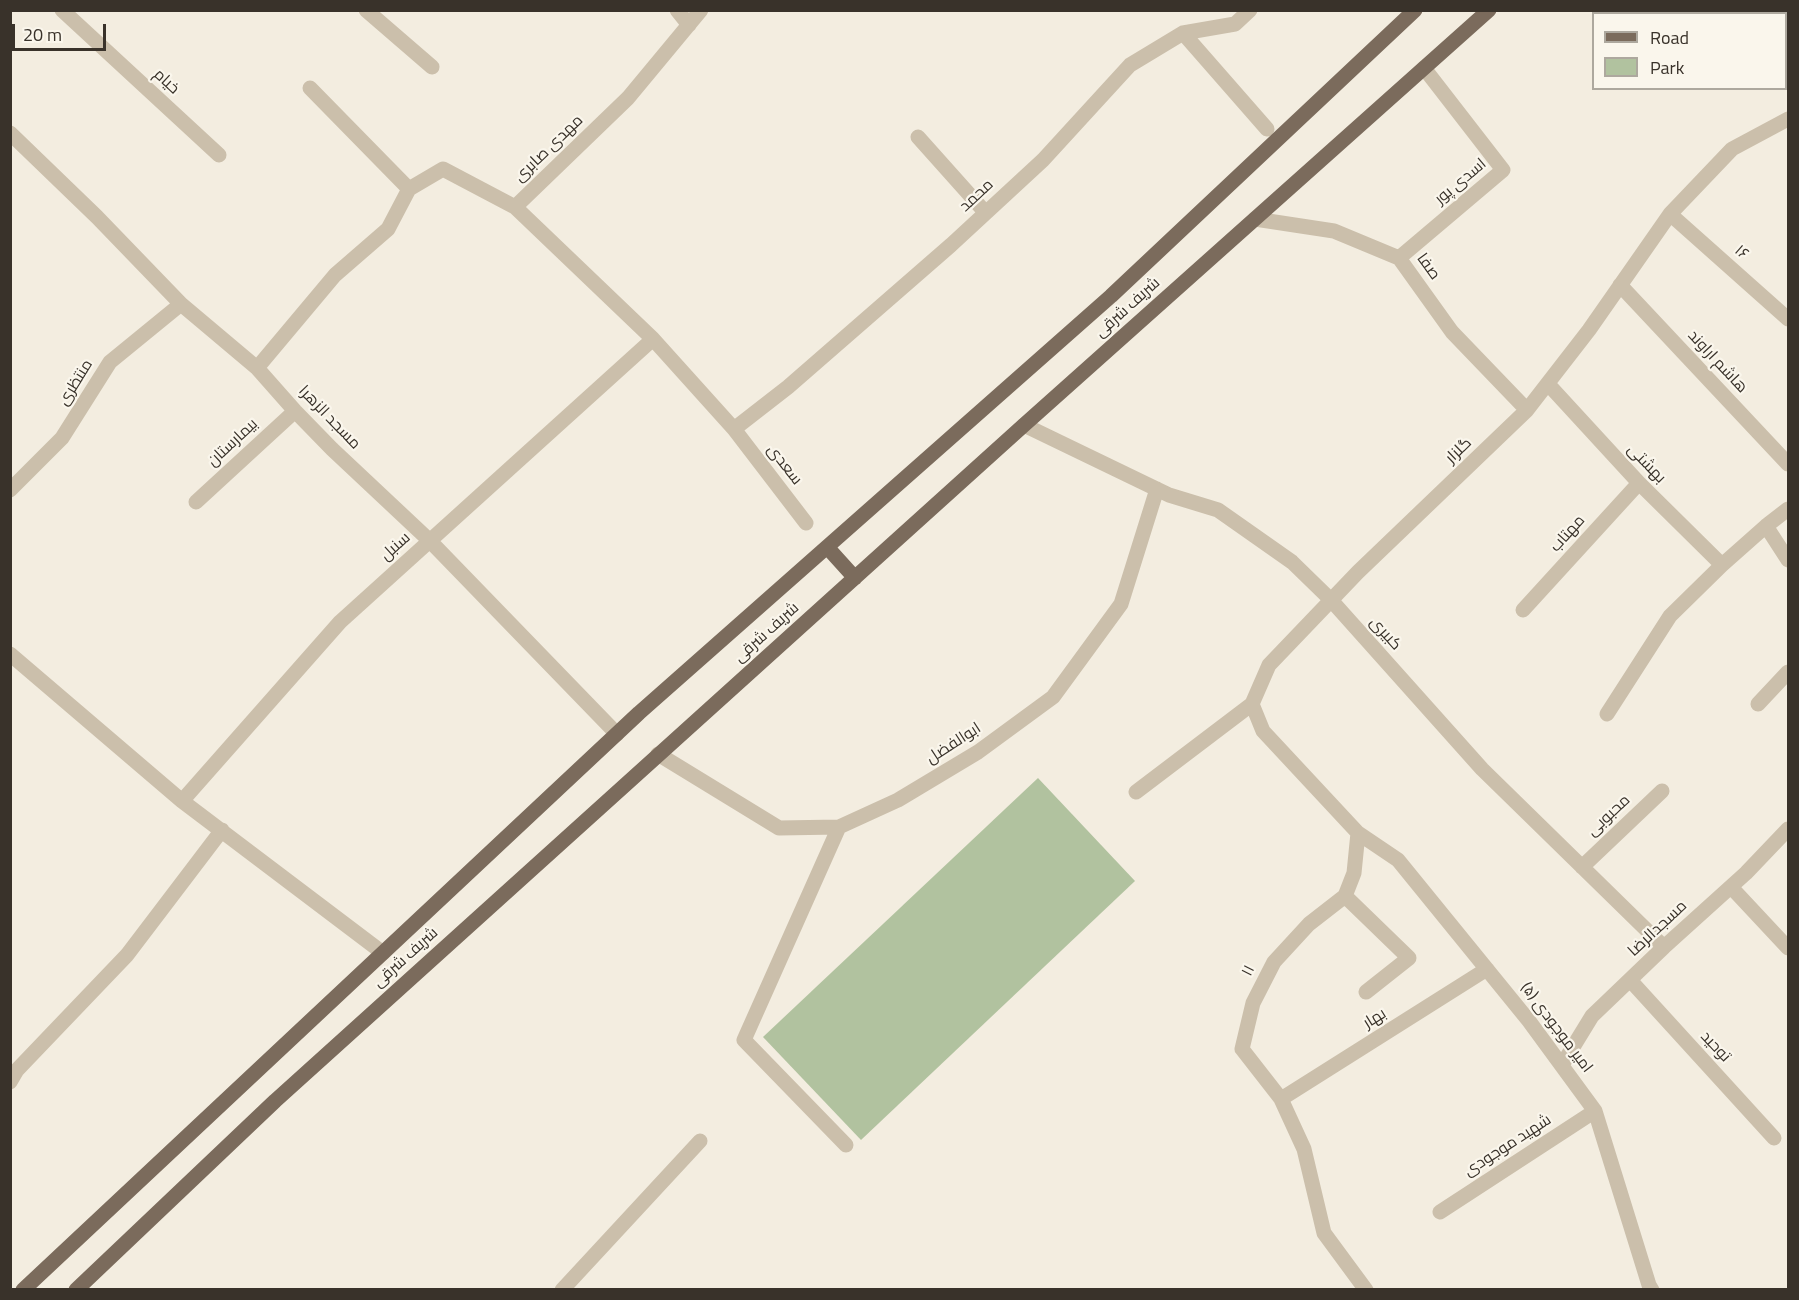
<!DOCTYPE html>
<meta charset="utf-8">
<style>
body{margin:0}
#map{position:relative;width:1799px;height:1300px;overflow:hidden;background:#f3ede0;font-family:"Titillium Web",sans-serif}
canvas{display:block}
.frame{position:absolute;inset:0;border:12px solid #39322a;pointer-events:none}
.legend{position:absolute;left:1592px;top:12px;width:195px;height:78px;box-sizing:border-box;background:#faf6ec;border:2px solid #ada89e;margin:0;padding:8px 10px;list-style:none;font-size:18px;color:#39322a}
.legend li{display:flex;align-items:center;gap:12px;height:30px}
.legend b{width:30px;border:2px solid #ada89e}
.scale{position:absolute;left:12px;top:24px;width:94px;height:27px;box-sizing:border-box;border:3px solid #39322a;border-top:0;padding-left:8px;font-size:18px;line-height:21px;white-space:nowrap;color:#39322a;-webkit-text-stroke:4px #faf6ec;paint-order:stroke}
</style>
<div id="map">
<canvas width="1799" height="1300"></canvas>
<div class="frame"></div>
<ul class="legend">
<li><b style="height:8px;background:#7b6b5c"></b>Road</li>
<li><b style="height:16px;background:#b1c29f"></b>Park</li>
</ul>
<div class="scale">20 m</div>
</div>
<script>
const c = document.querySelector('canvas').getContext('2d');
c.lineJoin = 'round';
function fillPath(path, color) { c.fillStyle = color; c.fill(path, 'evenodd'); }
function stroke(path, color, width, dash) { c.strokeStyle = color; c.lineWidth = width; c.lineCap = dash ? 'butt' : 'round'; c.setLineDash(dash || []); c.stroke(path); }
function drawText(font, color, halo, rows, align = 'center') {
  c.font = font + ' "Titillium Web",Cairo,sans-serif'; c.lineWidth = 4.5; c.setLineDash([]); c.textBaseline = 'middle'; c.strokeStyle = halo; c.fillStyle = color; for (const [text, x, y, turn = 0] of rows) {
    c.save(); c.translate(x, y); c.rotate((+turn || 0) * Math.PI / 180); c.textAlign = isNaN(turn) ? turn : align; if (halo) c.strokeText(text, 0, 0); c.fillText(text, 0, 0); c.restore();
  }
}
fillPath(new Path2D(`
 M1038 778 1135 881 861 1140 763 1037Z`), '#b1c29f');
stroke(new Path2D(`
 M62 10 219 155
 M366 10 432 67
 M677 10 689 25
 M1183 33 1267 129
 M310 88 409 189
 M10 133 97 217 181 304 257 368 295 411 332 449 430 541 617 734
 M918 137 985 212
 M515 207 653 339 734 429 806 523
 M1670 214 1788 319
 M1255 219 1334 231 1399 258 1452 332 1527 410
 M1399 258 1503 170 1424 68
 M1620 285 1788 464
 M257 368 335 275 388 229 409 189 443 169 515 207 628 98 701 10
 M1548 384 1639 483 1722 565
 M1024 425 1169 495 1218 510 1292 562 1331 600 1482 769 1664 947
 M734 429 788 387 951 245 1043 160 1130 65 1183 33 1235 24 1250 10
 M10 490 62 438 110 362 181 304
 M196 502 295 411
 M1766 526 1788 560
 M1523 610 1639 483
 M10 654 182 801 383 953
 M1252 704 1263 731 1358 833 1354 873 1345 896 1309 924 1274 962 1253 1003 1242 1049 1281 1099 1304 1149 1324 1233 1366 1290
 M1758 704 1788 672
 M1607 714 1670 616 1722 565 1766 526 1788 509
 M658 754 779 828 839 827 898 800 978 752 1053 697 1121 604 1157 489
 M1136 792 1252 704 1269 665 1358 572 1527 410 1589 330 1670 214 1732 149 1788 119
 M182 801 340 622 653 339
 M839 827 744 1040 846 1145
 M1358 833 1398 860 1529 1021 1595 1111 1649 1285 1652 1290
 M1582 867 1662 791
 M1731 887 1788 948
 M1345 896 1409 958 1366 992
 M1630 980 1774 1138
 M1562 1065 1592 1016 1664 947 1746 873 1788 829
 M10 1082 17 1070 127 955 222 830
 M1281 1099 1487 969
 M1440 1212 1595 1111
 M562 1290 700 1141`), '#cbbfab', 15);
stroke(new Path2D(`
 M827 547 855 578
 M23 1290 639 713 1111 296 1415 10
 M76 1290 275 1101 1024 425 1489 10`), '#7b6b5c', 15);
drawText('16px', '#39322a', '#faf6ec', [
 ["خیام",166,82,43],
 ["مهدی صابری",549,149,-44],
 ["اسدی پور",1461,182,-40],
 ["محمد",977,196,-43],
 ["۱۶",1741,253,41],
 ["صفا",1428,267,54],
 ["شریف شرقی",1128,308,-42],
 ["هاشم اراوند",1717,362,47],
 ["منتظری",76,383,-58],
 ["مسجد الزهرا",329,418,46],
 ["بیمارستان",233,443,-43],
 ["گلزار",1459,451,-44],
 ["بهشتی",1646,464,46],
 ["سعدی",784,465,52],
 ["مهتاب",1568,534,-48],
 ["سنبل",396,547,-42],
 ["شریف شرقی",767,633,-42],
 ["کبیری",1385,634,48],
 ["ابوالفضل",954,744,-33],
 ["محبوبی",1609,816,-43],
 ["مسجدالرضا",1658,929,-43],
 ["شریف شرقی",406,958,-42],
 ["۱۱",1249,971,-63],
 ["بهار",1375,1019,-32],
 ["امیر موجودی (۵)",1556,1028,53],
 ["توحید",1715,1047,47],
 ["شهید موجودی",1508,1146,-33]
]);
</script>
